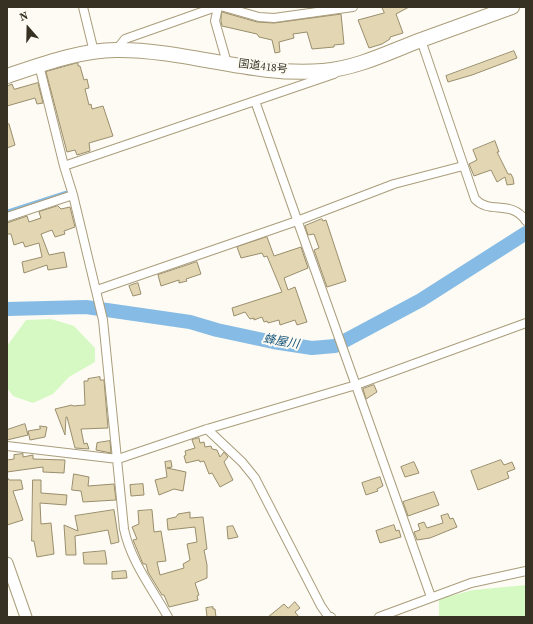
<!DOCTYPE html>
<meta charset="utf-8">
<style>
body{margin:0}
#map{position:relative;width:533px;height:624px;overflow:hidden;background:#fdfbf3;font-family:"Source Serif 4",serif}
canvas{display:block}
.frame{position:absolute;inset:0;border:8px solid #363123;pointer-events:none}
.north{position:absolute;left:8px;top:8px;width:40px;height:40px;-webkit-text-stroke:3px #fdfbf3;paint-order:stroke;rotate:340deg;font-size:11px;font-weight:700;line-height:16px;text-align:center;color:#363123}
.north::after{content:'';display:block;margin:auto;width:14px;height:18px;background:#363123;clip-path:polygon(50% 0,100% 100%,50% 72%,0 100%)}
</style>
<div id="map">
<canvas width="533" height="624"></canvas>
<div class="frame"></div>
<div class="north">N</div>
</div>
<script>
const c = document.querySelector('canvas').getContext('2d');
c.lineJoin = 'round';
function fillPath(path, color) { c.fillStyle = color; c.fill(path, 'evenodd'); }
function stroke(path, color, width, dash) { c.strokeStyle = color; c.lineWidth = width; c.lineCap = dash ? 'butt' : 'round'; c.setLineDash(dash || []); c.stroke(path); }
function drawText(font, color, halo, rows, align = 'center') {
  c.font = font + ' "Source Serif 4","Noto Sans JP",serif'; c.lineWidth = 4; c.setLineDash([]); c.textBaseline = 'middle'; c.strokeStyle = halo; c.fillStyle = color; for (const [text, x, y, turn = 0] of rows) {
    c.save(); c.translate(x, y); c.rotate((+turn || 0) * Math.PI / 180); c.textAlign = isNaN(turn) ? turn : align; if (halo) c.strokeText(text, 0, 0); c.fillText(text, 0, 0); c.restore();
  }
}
fillPath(new Path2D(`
 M51 319 74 326 95 348V362L69 377 53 394 33 403 13 396 7 388V346L26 320Z
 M526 585V617H440L439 615V599L473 590Z`), '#d6f9c4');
stroke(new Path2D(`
 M7 211 66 192`), '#85bbe4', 2.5);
stroke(new Path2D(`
 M7 309 86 307 190 322 217 330 273 342 312 348 335 346 421 300 526 233`), '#85bbe4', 14);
const building = new Path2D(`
 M382 7H409L396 14 403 33 390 37V39L382 44 369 48 358 20 384 13Z
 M222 12 257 22 274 23 341 14 344 44 334 45V47L312 49 307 32 293 34 294 38 279 42 280 52 275 53 272 40 259 37 257 34 222 26 221 21Z
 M514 51 517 58 472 75 448 82 446 76Z
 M78 63V66H80L84 80 87 79 89 88 85 89 89 105 91 104 92 109 103 106 113 136 89 143 90 151 77 155 75 150 67 152 46 72Z
 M38 83 43 103 37 104 35 98 7 106V86L12 84 14 89Z
 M9 124 15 145 7 148V125Z
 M495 141 499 152H497L508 174H511L513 178 514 184 507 185 505 177 497 182 491 170 474 176 469 164 477 160 473 150Z
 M58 206 61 209 70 207 75 227 64 231 65 234 55 237 52 230 41 234 49 255 64 252 67 267 48 270 47 265 24 273 22 262 42 257 39 243 25 247 23 242 14 245 11 234H7V223L27 216 29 222 41 218 39 212Z
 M322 219 323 221 326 220 346 281 327 287 314 250 319 248 314 234 308 235 305 226Z
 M267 237 274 256 301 247 308 268 284 278 288 290 295 287 307 322 297 325 295 320 280 325 279 320 268 323 267 321 264 322 262 317 254 320V318L250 319 245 312 234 316 232 308 282 292 267 256 264 257 262 253 241 258 237 247Z
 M197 262 201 274 186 279 187 281 179 283V280L161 286 158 275Z
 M138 283 141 294 133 296 129 286Z
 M100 377V380H104L108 428 81 429 84 444 87 443 89 449 75 448 67 417H66L65 435 55 409 72 405 73 406 85 405 84 381H88V379Z
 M374 385 377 392 366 399 363 389Z
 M25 424 28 435 7 440V430Z
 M40 426 47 427 45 437 30 440 28 431 40 429Z
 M199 438 200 443 204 442 205 447 211 446 212 449 217 450 220 457 224 452 228 457 224 462 233 480 220 487 212 473 209 474 204 461 200 462 199 460 186 463 184 456 186 455 185 451 195 448 192 440Z
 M110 441 111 453 96 450 97 443Z
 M23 454V457L33 455V459L65 460 64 473 43 472V467L7 472V460L14 459V455Z
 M501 460 504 465 512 462 515 469 507 472 509 478 478 490 471 471Z
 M171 461 172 467 167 468 186 472 183 491 174 489 159 495 155 480 167 477 165 462Z
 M414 462 419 473 405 477 401 467Z
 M74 474 89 477 88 486 114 484 116 500 83 502 81 491 72 490Z
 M7 477 9 480H21L23 489 13 491 23 520 7 525Z
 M380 477 383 486 377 489 378 491 366 495 362 483Z
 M33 480H41V493L67 495 66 505 40 503 41 524 51 523 54 554 37 557 34 541H32Z
 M143 484 144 495 131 496 130 485Z
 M434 492 439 505 408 516 403 502Z
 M114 510 119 542 111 544 108 530 75 536 76 555H66L64 525 78 531 75 516Z
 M152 510 154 532 161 531 166 561 157 562 160 575 184 568 183 564 190 560 187 544 197 542 195 527 168 530 167 519 176 517 178 514 190 512V518L203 517 207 549 204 550 207 565V578L195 583 199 595 197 596 198 600 169 607 164 595H162L148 572 146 564H143L133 540 137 539 132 527 139 524 138 511Z
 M448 514 450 519 453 518 457 527 430 538 417 540 414 532 420 530 418 524 424 522 427 528 443 523 441 516Z
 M394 525 396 531 399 530 401 537 380 543 376 531Z
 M233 526 238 537 228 539 227 527Z
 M105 551 107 564H84L83 553Z
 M126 571 127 578 112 579V572Z
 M295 602 300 608 295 612 299 617H268L284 604 288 608Z
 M213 607V609H215L216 617H207L206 608Z`);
fillPath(building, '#e3d6b2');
stroke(building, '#998d6c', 1);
const street = new Path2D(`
 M83 7 94 52
 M218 7 215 21 227 63
 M224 7 259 17 274 18 353 7
 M421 40 475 199C490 215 511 199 526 221
 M117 49 125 39 216 7
 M39 65 64 166 73 195 103 320 124 529C131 562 152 588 168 617
 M255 101 431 597
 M64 166 334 74
 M7 217 73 195
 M97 290 297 221 394 184 463 166
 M207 429 242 462 255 478 321 606 328 616 331 617
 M7 446 118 459 207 429 356 385 526 323
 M379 617 471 583 526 571`);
const secondary = new Path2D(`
 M7 563 26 617`);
const highway = new Path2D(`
 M7 76C40 65 83 49 119 50 187 50 254 77 323 71 358 68 389 52 421 40 451 29 482 18 512 7`);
stroke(street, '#aa9d7b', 10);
stroke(secondary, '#aa9d7b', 13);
stroke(highway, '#aa9d7b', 16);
stroke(street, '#fff', 8);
stroke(secondary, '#fff', 11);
stroke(highway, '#fff', 14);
drawText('11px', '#363123', '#fdfbf3', [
 ["国道418号",263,67,7]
]);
drawText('italic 12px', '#15547b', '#fdfbf3', [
 ["蜂屋川",281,342,10]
]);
</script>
